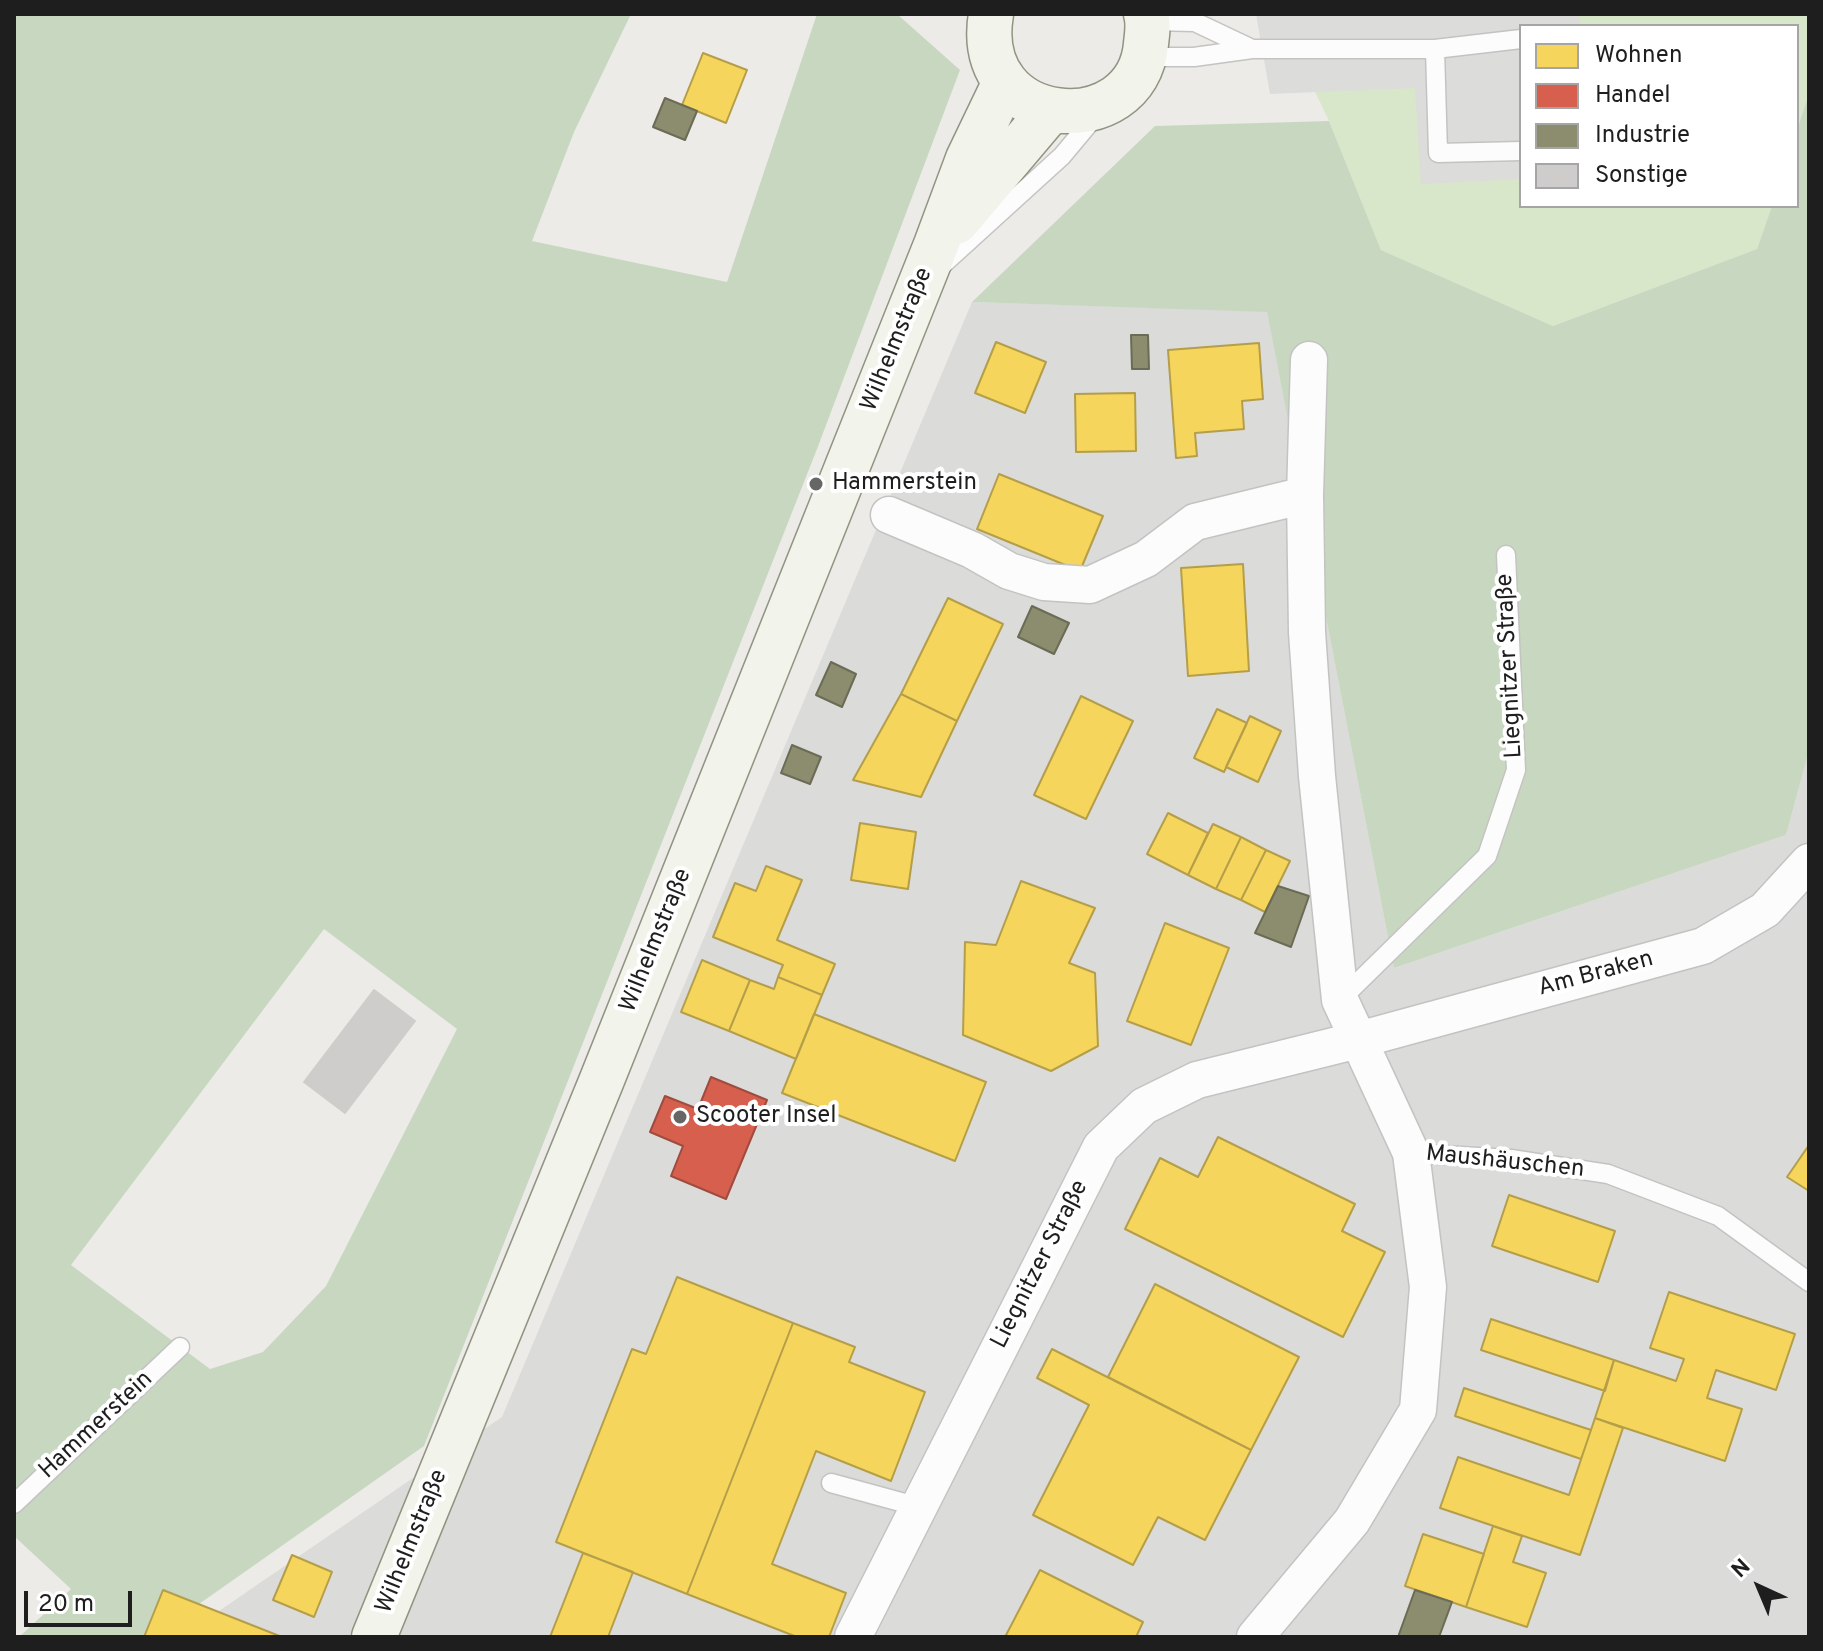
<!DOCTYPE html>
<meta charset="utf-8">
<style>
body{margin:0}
#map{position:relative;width:1823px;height:1651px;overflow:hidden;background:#ecebe8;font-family:Overpass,sans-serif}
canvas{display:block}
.frame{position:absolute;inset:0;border:16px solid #1e1e1e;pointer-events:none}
.legend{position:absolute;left:1519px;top:24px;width:280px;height:184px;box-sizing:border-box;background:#fff;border:2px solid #a5a5a5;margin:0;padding:10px 14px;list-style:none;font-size:24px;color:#1e1e1e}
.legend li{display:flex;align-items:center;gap:16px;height:40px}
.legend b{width:40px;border:2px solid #a5a5a5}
.north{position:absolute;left:1719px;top:1547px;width:80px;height:80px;-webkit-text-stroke:6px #fff;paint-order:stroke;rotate:316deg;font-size:22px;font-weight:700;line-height:32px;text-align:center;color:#1e1e1e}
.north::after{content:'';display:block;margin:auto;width:28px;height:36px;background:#1e1e1e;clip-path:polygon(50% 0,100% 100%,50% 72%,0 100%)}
.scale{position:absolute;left:24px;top:1591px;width:108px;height:36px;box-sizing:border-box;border:4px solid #1e1e1e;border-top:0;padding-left:10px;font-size:24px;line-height:28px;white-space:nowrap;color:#1e1e1e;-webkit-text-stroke:6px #fff;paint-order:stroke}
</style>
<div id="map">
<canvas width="1823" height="1651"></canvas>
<div class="frame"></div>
<ul class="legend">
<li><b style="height:22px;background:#f6d55c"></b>Wohnen</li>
<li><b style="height:22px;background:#d6604d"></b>Handel</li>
<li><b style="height:22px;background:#8c8c6e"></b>Industrie</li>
<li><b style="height:22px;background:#cfcdcb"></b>Sonstige</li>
</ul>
<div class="north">N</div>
<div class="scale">20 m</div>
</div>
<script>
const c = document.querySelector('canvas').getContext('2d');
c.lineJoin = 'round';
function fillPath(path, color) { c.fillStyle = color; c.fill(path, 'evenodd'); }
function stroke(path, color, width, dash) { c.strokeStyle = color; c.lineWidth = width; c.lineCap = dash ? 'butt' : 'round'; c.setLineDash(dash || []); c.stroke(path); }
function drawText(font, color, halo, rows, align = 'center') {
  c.font = font + ' Overpass,sans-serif'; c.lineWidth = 8; c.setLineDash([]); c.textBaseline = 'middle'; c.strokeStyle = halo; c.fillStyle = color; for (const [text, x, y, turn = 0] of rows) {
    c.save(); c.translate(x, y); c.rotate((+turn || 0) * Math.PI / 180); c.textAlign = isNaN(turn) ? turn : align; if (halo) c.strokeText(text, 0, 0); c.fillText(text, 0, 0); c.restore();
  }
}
fillPath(new Path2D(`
 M972 302 1267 311 1394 968 1786 835 1809 751V1637H181L502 1417Z`), '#dbdbd9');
fillPath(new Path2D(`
 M1278 14H1809V94L1797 130V26H1521V206H1772L1757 249 1553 326 1381 250 1329 121Z`), '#d8e6ca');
fillPath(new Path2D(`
 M14 14H631L574 132 532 241 727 282 817 14H897L960 70 817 449 424 1446 152 1637H19L71 1589 14 1536ZM324 929 457 1029 326 1286 263 1352 210 1369 71 1265Z
 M1809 94V751L1786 835 1394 968 1267 312 972 302 1155 126 1329 121 1381 250 1553 326 1757 249 1772 206H1797V130Z`), '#c8d8c0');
fillPath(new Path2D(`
 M1256 14H1579L1580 26H1521V179L1421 184 1415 88 1270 94Z`), '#dcdcda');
const homes = new Path2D(`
 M703 53 747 70 726 123 682 105Z
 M996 342 1046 362 1025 413 975 393Z
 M1259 343 1263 399 1242 401 1244 429 1195 433 1197 456 1176 458 1168 350Z
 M1135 393 1136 451 1076 452 1075 394Z
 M999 474 1103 516 1080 571 977 529Z
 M1243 564 1249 671 1188 676 1181 568Z
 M948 598 1003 624 957 721 901 694Z
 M901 694 957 721 921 797 853 780Z
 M1081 696 1133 721 1086 819 1034 795Z
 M1217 709 1247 723 1224 772 1194 758Z
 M1250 716 1281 731 1258 782 1226 767Z
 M1168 813 1208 833 1188 875 1147 854Z
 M860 823 916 832 908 889 851 880Z
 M1213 824 1241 837 1216 889 1188 875Z
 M1241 837 1266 850 1241 900 1216 889Z
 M1266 850 1290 861 1265 912 1241 900Z
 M766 866 802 880 777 940 835 964 822 995 778 977 783 965 713 937 735 883 756 891Z
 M1021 881 1095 908 1069 963 1095 973 1098 1046 1051 1071 963 1035 965 942 996 945Z
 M1165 923 1229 948 1191 1045 1127 1021Z
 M702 960 750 980 729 1031 681 1012Z
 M778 977 822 995 796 1059 729 1031 750 980 774 989Z
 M814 1014 986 1082 955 1161 782 1093Z
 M1218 1137 1355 1204 1342 1231 1385 1252 1343 1337 1125 1229 1160 1158 1198 1177Z
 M1809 1145V1191L1787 1177Z
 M1509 1195 1615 1231 1598 1282 1492 1246Z
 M677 1277 793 1323 687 1594 556 1542 632 1349 646 1354Z
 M1155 1284 1299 1357 1251 1450 1108 1377Z
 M1669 1292 1795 1334 1776 1390 1716 1370 1707 1398 1742 1409 1725 1461 1595 1418 1614 1360 1676 1381 1684 1359 1650 1348Z
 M1491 1319 1614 1360 1605 1391 1481 1350Z
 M793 1323 855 1347 849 1362 925 1392 891 1481 816 1451 772 1564 846 1593 829 1637H797L687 1594Z
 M1052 1349 1251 1450 1205 1540 1158 1517 1133 1565 1033 1515 1089 1405 1037 1378Z
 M1464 1388 1591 1430 1581 1459 1455 1416Z
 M1595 1418 1623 1428 1580 1555 1440 1508 1458 1457 1569 1495Z
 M1493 1526 1522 1536 1513 1562 1546 1573 1527 1627 1466 1607Z
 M1423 1534 1484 1554 1466 1607 1405 1586Z
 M583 1553 633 1572 608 1637H550Z
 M292 1555 332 1572 314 1617 273 1600Z
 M1040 1570 1143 1622 1136 1637H1005Z
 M163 1590 282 1637H144Z`);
fillPath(homes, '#f6d55c');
stroke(homes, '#b59e49', 2);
const shops = new Path2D(`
 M711 1077 767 1100 726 1199 671 1176 683 1146 650 1132 665 1096 698 1109Z`);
fillPath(shops, '#d6604d');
stroke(shops, '#9f4c3f', 2);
const industry = new Path2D(`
 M665 98 697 111 685 140 653 127Z
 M1131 335H1148L1149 369H1132Z
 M1032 606 1069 623 1054 654 1018 637Z
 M831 662 856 674 842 707 816 695Z
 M792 745 821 757 810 784 781 773Z
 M1278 886 1309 896 1291 947 1255 933Z
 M1415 1590 1452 1602 1439 1637H1398Z`);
fillPath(industry, '#8c8c6e');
stroke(industry, '#6b6b56', 2);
const building = new Path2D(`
 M374 990 415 1021 345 1113 304 1082Z`);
fillPath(building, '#cfcdcb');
stroke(building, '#cfcdc9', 2);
const lane = new Path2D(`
 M1149 21 1195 22 1252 49
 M1435 49 1438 153 1521 151
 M1145 57H1194L1252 49H1435L1521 39
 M941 266 1062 156 1097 114
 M1340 1000 1487 856 1516 770 1506 555
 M1411 1153 1511 1159 1608 1174 1718 1216 1809 1282
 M831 1483 919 1507
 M14 1504 180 1347`);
const street = new Path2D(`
 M889 515 972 550 1009 571 1044 582 1090 585 1146 559 1195 522 1305 495
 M853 1637 1101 1147 1144 1106 1197 1080 1358 1040 1703 946 1765 910 1809 862
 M1255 1637 1352 1521 1418 1410 1428 1287 1411 1153 1340 1000 1317 776 1307 632 1305 495 1309 360`);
const secondary = new Path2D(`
 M991 14C971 132 1138 143 1146 44 1147 34 1149 24 1146 14
 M956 222 1050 111
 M374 1637 601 1082 936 245 968 159 1005 82`);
stroke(lane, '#c3c3c2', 21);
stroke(street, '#c3c3c2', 39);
stroke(secondary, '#929482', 47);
stroke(lane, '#fcfcfc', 18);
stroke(street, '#fcfcfc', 36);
stroke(secondary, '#f2f3eb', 44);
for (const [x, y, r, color] of [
 [816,484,8,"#666665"],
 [680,1117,8,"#666665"]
]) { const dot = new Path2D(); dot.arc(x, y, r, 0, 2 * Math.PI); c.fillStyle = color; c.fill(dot); stroke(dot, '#fff', 3); }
drawText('24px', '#1e1e1e', '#fff', [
 ["Wilhelmstraße",898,340,-68],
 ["Liegnitzer Straße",1511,666,-93],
 ["Wilhelmstraße",657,941,-68],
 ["Am Braken",1596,975,-15],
 ["Maushäuschen",1505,1163,6],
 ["Liegnitzer Straße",1041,1265,-63],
 ["Hammerstein",97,1426,-43],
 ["Wilhelmstraße",413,1542,-68]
]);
drawText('24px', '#1e1e1e', '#fff', [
 ["Hammerstein",832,484],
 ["Scooter Insel",696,1117]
], 'left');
</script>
